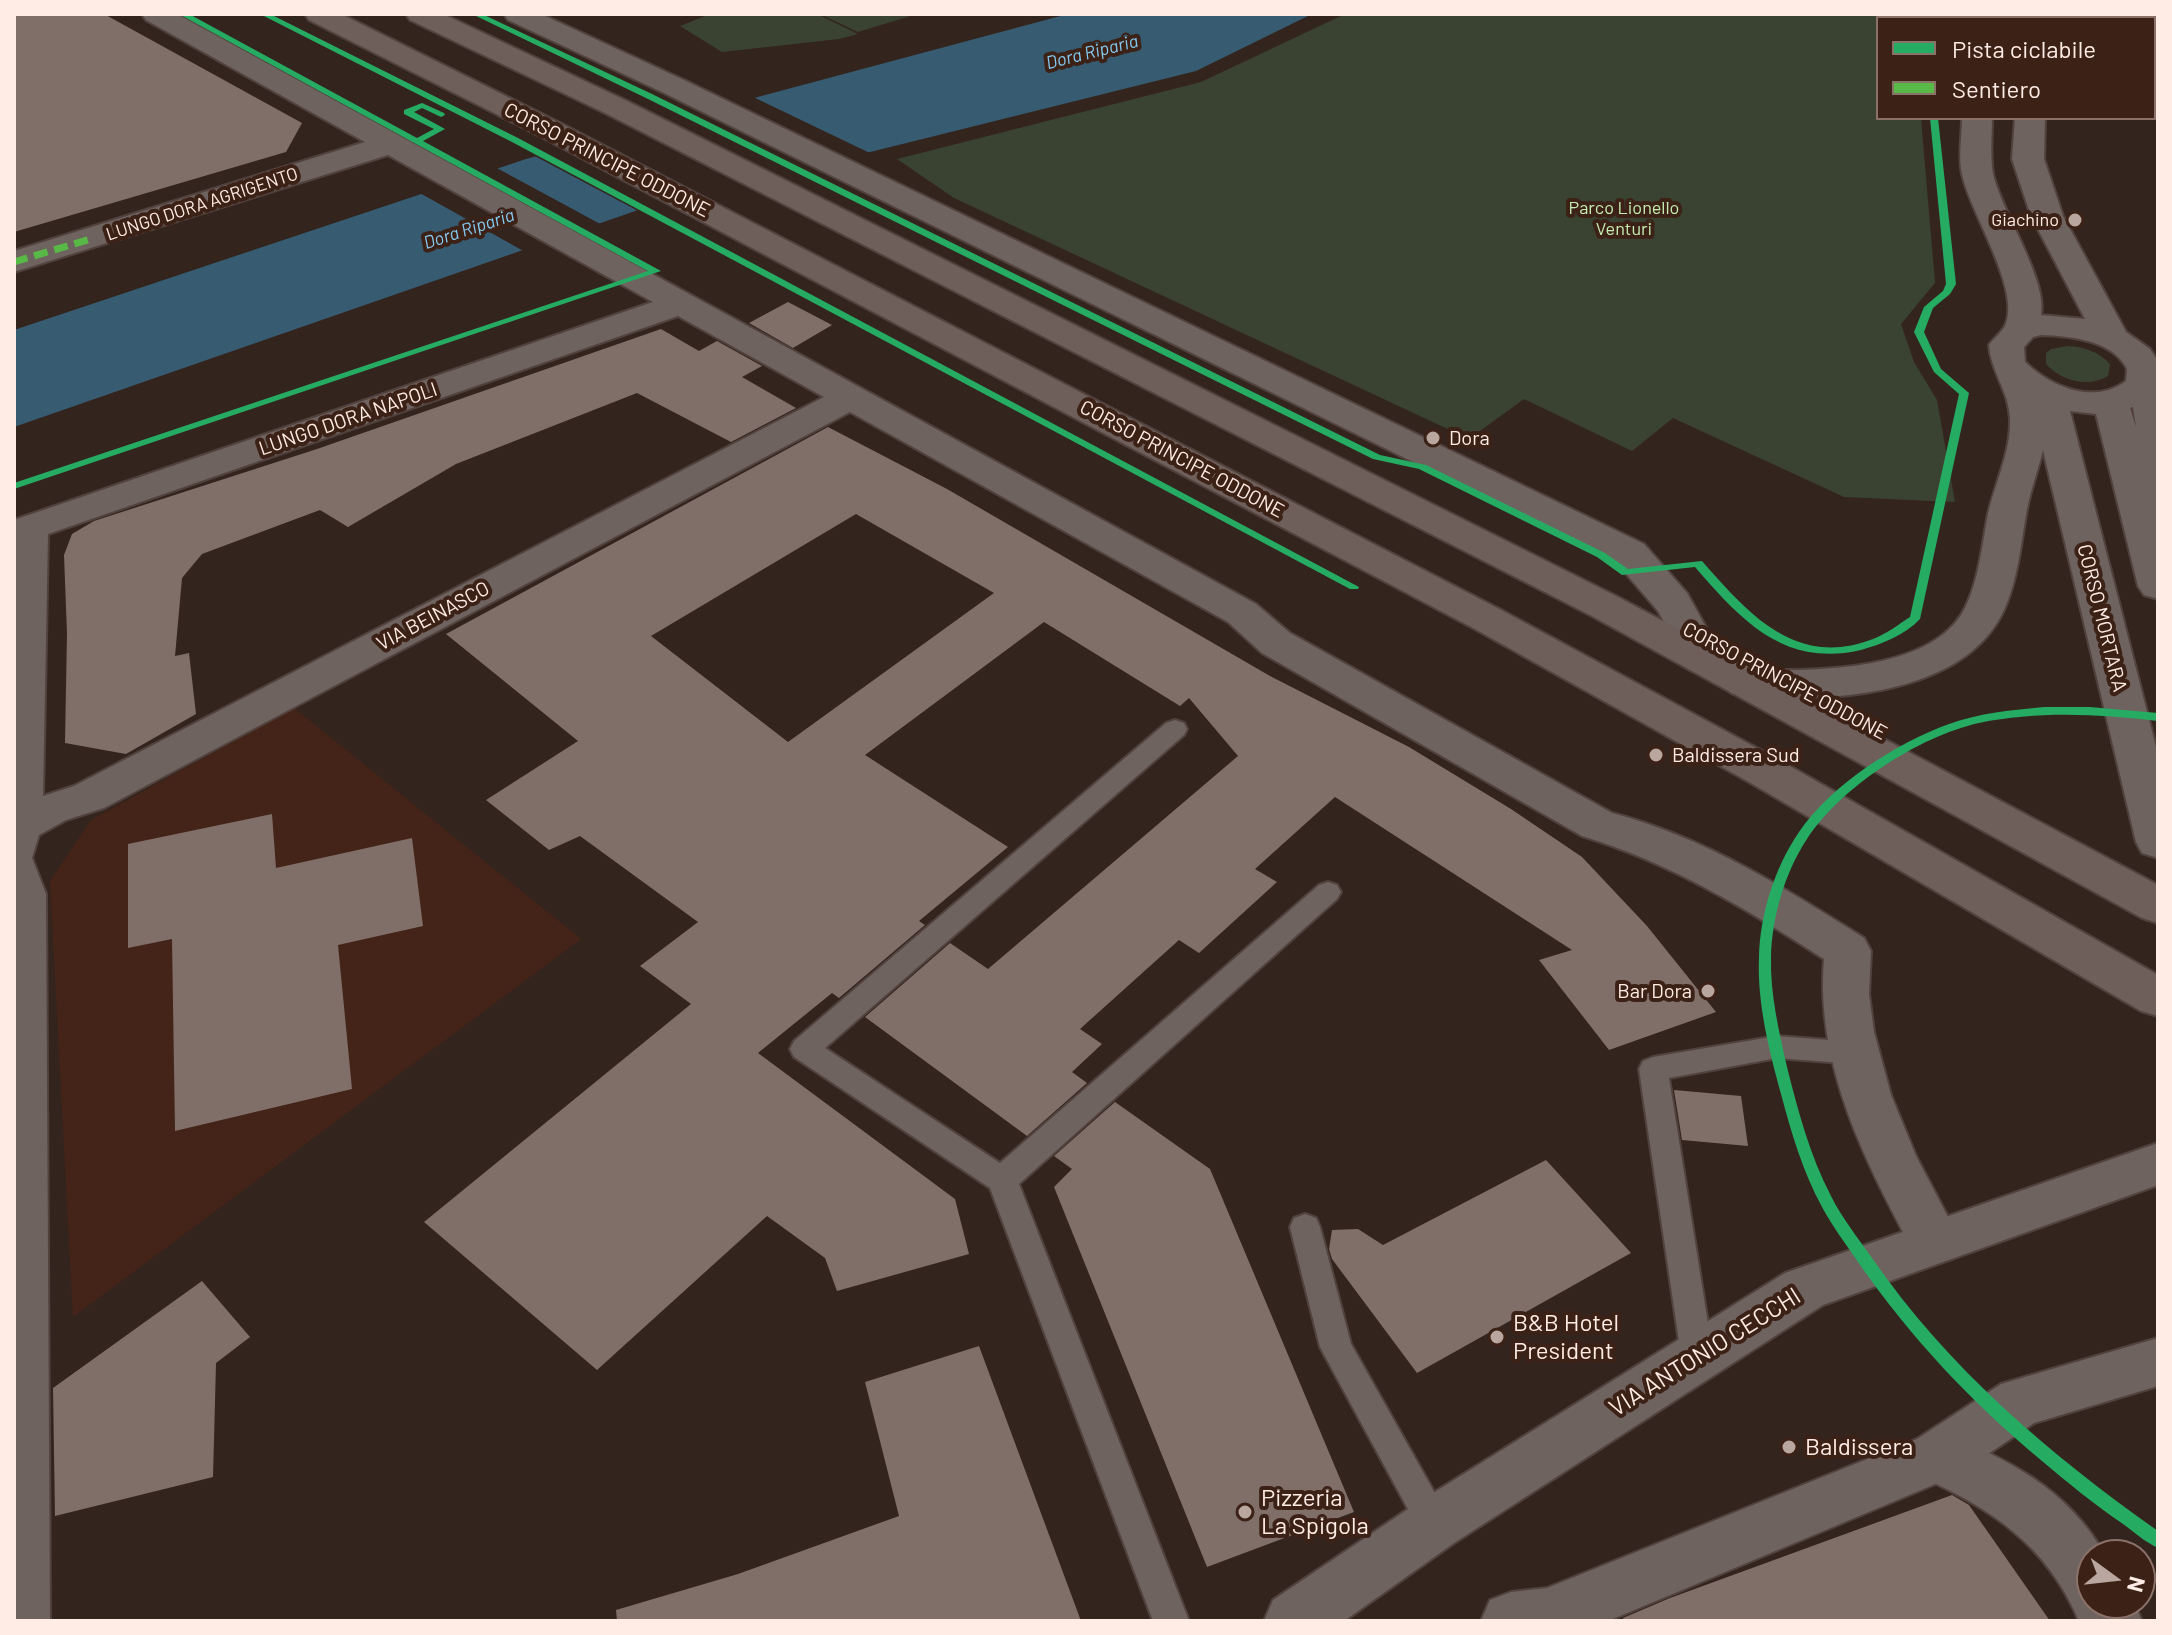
<!DOCTYPE html>
<style>
body{margin:0}
#map{position:relative;width:2172px;height:1635px;overflow:hidden;background:#34241e;font-family:Barlow,sans-serif}
canvas{display:block}
.frame{position:absolute;inset:0;border:16px solid #ffece5;pointer-events:none}
.legend{position:absolute;left:1876px;top:16px;width:280px;height:104px;box-sizing:border-box;background:#3c2116;border:2px solid #8a7269;margin:0;padding:10px 14px;list-style:none;font-size:24px;color:#ffece5}
.legend li{display:flex;align-items:center;gap:16px;height:40px}
.legend b{width:40px;border:2px solid #8a7269}
.north{position:absolute;left:2076px;top:1539px;width:80px;height:80px;box-sizing:border-box;background:#3c2116;border:2px solid #8a7269;border-radius:50%;rotate:105deg;font-size:22px;font-weight:700;line-height:32px;text-align:center;color:#ffece5}
.north::after{content:'';display:block;margin:auto;width:28px;height:36px;background:#b8a69f;clip-path:polygon(50% 0,100% 100%,50% 72%,0 100%)}
</style>
<div id="map">
<canvas width="2172" height="1635"></canvas>
<div class="frame"></div>
<ul class="legend">
<li><b style="height:10px;background:#26ab63"></b>Pista ciclabile</li>
<li><b style="height:10px;background:#58b947"></b>Sentiero</li>
</ul>
<div class="north">N</div>
</div>
<script>
const c = document.querySelector('canvas').getContext('2d');
c.lineJoin = 'round';
function fillPath(path, color) { c.fillStyle = color; c.fill(path, 'evenodd'); }
function stroke(path, color, width, dash) { c.strokeStyle = color; c.lineWidth = width; c.lineCap = dash ? 'butt' : 'round'; c.setLineDash(dash || []); c.stroke(path); }
function drawText(font, color, halo, rows, align = 'center') {
  c.font = font + ' Barlow,sans-serif'; c.lineWidth = 8; c.setLineDash([]); c.textBaseline = 'middle'; c.strokeStyle = halo; c.fillStyle = color; for (const [text, x, y, turn = 0] of rows) {
    c.save(); c.translate(x, y); c.rotate((+turn || 0) * Math.PI / 180); c.textAlign = isNaN(turn) ? turn : align; if (halo) c.strokeText(text, 0, 0); c.fillText(text, 0, 0); c.restore();
  }
}
fillPath(new Path2D(`
 M294 708 581 939 73 1317 50 881 91 820Z`), '#442418');
fillPath(new Path2D(`
 M710 14H817L858 34 839 39 722 52 680 26Z
 M820 14H917L858 32Z
 M1345 14H1957L1956 18H1878V118H1921L1935 283 1901 324 1914 362 1937 400 1955 502 1844 497 1673 418 1632 451 1524 399 1469 439 954 198 897 159 1201 82Z
 M2068 346C2085 347 2099 352 2110 364L2108 376C2088 388 2061 381 2046 364V353L2051 349Z`), '#3a4331');
fillPath(new Path2D(`
 M1068 14H1312L1196 71 641 209 14 427V330L526 159Z`), '#375c71');
fillPath(new Path2D(`
 M749 95 874 155 642 213 531 154Z
 M493 166 604 226 527 253 418 192Z`), '#34241e');
fillPath(new Path2D(`
 M14 14H104L302 123 286 152 14 232Z
 M788 302 832 325 793 348 749 323Z
 M661 329 699 351 717 341 762 366 742 377 796 408 731 442 637 393 456 464 348 527 320 510 202 554 182 578 175 656 189 653 196 714 126 754 65 743 67 633 64 555 72 534 94 521 317 449Z
 M828 427 947 489 1270 676 1409 747 1511 809 1582 857 1647 926 1716 1012 1609 1050 1539 960 1572 950 1335 797 1255 869 1277 882 1199 953 1179 940 1080 1029 1102 1044 1072 1072 1087 1083 1027 1136 865 1017 950 943 988 969 1238 756 1189 698 1180 706 1044 622 865 755 1008 847 919 921 925 925 839 998 832 993 758 1053 955 1199 969 1254 837 1291 825 1258 767 1216 597 1370 424 1222 691 1004 640 966 698 922 580 836 549 850 486 800 578 741 446 634ZM856 514 994 593 788 742 651 636Z
 M272 814 276 868 412 838 423 926 338 945 352 1089 175 1131 172 939 128 948V844Z
 M1674 1090 1741 1096 1748 1146 1682 1140Z
 M1115 1102 1210 1169 1354 1512 1207 1567 1054 1187 1072 1169 1054 1156Z
 M1546 1160 1631 1253 1417 1373 1332 1259 1329 1249 1332 1230 1358 1229 1383 1245Z
 M202 1281 250 1337 216 1363 213 1477 55 1516 53 1388Z
 M979 1346 1081 1621H617L616 1610 738 1574 899 1516 865 1382Z
 M1952 1495 1969 1505 2050 1621H1624L1623 1618 1670 1598Z`), '#806f69');
const lane = new Path2D(`
 M1175 720 1184 723 1187 729 1184 735 825 1048 1000 1163 1319 885 1328 882 1337 885 1341 892 1337 899 1019 1184 1189 1621H1153L990 1188 794 1057 790 1049 794 1041 1166 723Z
 M1777 1036 1855 1042 1865 1045 1869 1053 1865 1061 1855 1064 1777 1058 1669 1078 1713 1355 1708 1365 1697 1369 1686 1365 1681 1355 1639 1069 1643 1061 1653 1057Z
 M1305 1214 1316 1218 1320 1227 1351 1344 1446 1513 1451 1524 1446 1535 1434 1540 1422 1535 1320 1347 1290 1227 1294 1218Z`);
const street = new Path2D(`
 M142 14H177L1256 604 1290 633 1612 813C1704 837 1785 888 1864 938L1871 951 1869 994 1874 1032 1891 1095 1916 1156 1961 1242 1953 1258 1935 1264 1917 1258C1867 1165 1815 1067 1824 959 1747 909 1671 863 1582 836L1262 653 1228 622 850 412 104 808 66 820 39 835 32 858 46 894 50 1621H14V520L653 302 388 155 14 272V251L365 142 146 20ZM678 316 824 397 74 786 43 796 48 534Z
 M504 14H541L686 81 1644 544 1687 593 1724 660 1718 670 1704 674 1690 670 1658 611 1616 562 664 93 508 20Z
 M1937 1431C2006 1457 2068 1489 2105 1555H2092V1603H2134L2142 1621H2079C2047 1545 1991 1508 1917 1475L1909 1457 1917 1439Z`);
const secondary = new Path2D(`
 M2003 14H2031L2029 18H2001Z
 M2055 14H2083L2081 18H2053Z
 M1962 118H1992C1992 136 1990 157 1993 174 2002 213 2048 280 2041 315L2085 319 2031 216 2012 159 2015 118H2045L2044 159 2063 216 2126 332 2150 349 2158 361V599L2144 595 2138 586 2096 414 2070 411 2158 755V858L2142 853 2136 842 2043 450C2038 470 2031 489 2027 509 2021 543 2018 579 2004 610 1964 697 1827 702 1746 697L1731 693 1725 683 1731 673 1746 669C1807 672 1933 673 1965 608 1979 580 1982 545 1988 514 1995 483 2011 452 2010 419 2009 391 1991 372 1989 345 1993 339 2001 333 2005 326 2022 290 1970 213 1962 174 1958 157 1962 136 1962 118ZM2041 335C2070 336 2113 340 2127 369L2126 381C2094 405 2051 387 2025 362L2024 347 2033 337ZM2133 407 2136 427 2130 408Z
 M2158 1143V1185L1823 1305 1454 1543 1344 1621H1264L1273 1600 1414 1505 1785 1273Z
 M2158 1338V1386L2034 1423 1957 1475 1608 1621H1481L1490 1600 1511 1592 1547 1588 1917 1439 2001 1384Z`);
const primary = new Path2D(`
 M305 14H341L560 123 1503 611 1779 760 2158 975V1016L2141 1011 1749 782 1475 629 538 135 309 20Z
 M406 14H443L627 101 1618 597 2158 885V923L2142 918 1590 615 605 113 410 20Z`);
stroke(lane, '#51423e', 4);
stroke(street, '#51423e', 4);
stroke(secondary, '#51423e', 4);
stroke(primary, '#51423e', 4);
fillPath(lane, '#6f635f');
fillPath(street, '#6f635f');
fillPath(secondary, '#6f635f');
fillPath(primary, '#6f5f5a');
stroke(new Path2D(`
 M14 262 94 238`), '#58b947', 7, [14, 7]);
fillPath(new Path2D(`
 M179 14H189L417 138 434 129 404 114V110L422 103 444 113 445 115 441 117 422 108 414 112 445 129 423 141 661 271 14 489V483L648 271Z
 M260 14H270L518 138 1359 587 1358 589H1350L512 142Z
 M472 14H482L652 94 1380 455 1426 465 1605 553 1628 569 1702 561C1748 613 1795 669 1873 639 1886 634 1898 625 1910 617L1959 394 1934 372 1914 332 1924 307 1943 291 1946 284 1930 118H1938L1956 284 1950 294 1933 308 1924 332 1941 369 1969 393 1920 619C1905 635 1882 644 1861 650 1784 668 1741 620 1695 567L1622 575 1597 557 1419 469 1373 459 646 98Z
 M2044 707H2090L2158 713V721C2098 714 2038 711 1979 723 1919 736 1840 788 1807 839 1785 872 1772 917 1771 957 1770 994 1779 1031 1787 1067 1798 1111 1810 1156 1831 1196 1842 1218 1858 1238 1872 1258 1948 1368 2049 1454 2158 1531V1548C2145 1542 2134 1532 2123 1524 2095 1505 2068 1483 2042 1461 1972 1403 1910 1337 1858 1262 1846 1244 1832 1226 1822 1207 1803 1172 1791 1132 1781 1094 1769 1050 1757 1003 1759 957 1760 914 1775 867 1799 832 1831 785 1896 743 1949 724 1979 713 2012 710 2044 707Z`), '#26ab63');
for (const [x, y, r, color] of [
 [2075,220,8,"#b8a69f"],
 [1433,438,8,"#b8a69f"],
 [1656,755,8,"#b8a69f"],
 [1708,991,8,"#b8a69f"],
 [1497,1337,8,"#b8a69f"],
 [1789,1447,8,"#b8a69f"],
 [1245,1512,8,"#b8a69f"]
]) { const dot = new Path2D(); dot.arc(x, y, r, 0, 2 * Math.PI); c.fillStyle = color; c.fill(dot); stroke(dot, '#3c2116', 3); }
drawText('italic 18px', '#85cbf4', '#3c2116', [
 ["Dora Riparia",1092,52,-14],
 ["Dora Riparia",469,229,-18]
]);
drawText('18px', '#ffece5', '#3c2116', [
 ["LUNGO DORA AGRIGENTO",202,204,-18]
]);
drawText('18px', '#c6eeb2', '#3c2116', [
 ["Parco Lionello",1624,208],
 ["Venturi",1624,229]
]);
drawText('18px', '#ffece5', '#3c2116', [
 ["Giachino",2059,220]
], 'right');
drawText('20px', '#ffece5', '#3c2116', [
 ["CORSO PRINCIPE ODDONE",607,160,27],
 ["LUNGO DORA NAPOLI",348,419,-19],
 ["CORSO PRINCIPE ODDONE",1182,459,28],
 ["VIA BEINASCO",433,616,-28],
 ["CORSO MORTARA",2102,618,76],
 ["CORSO PRINCIPE ODDONE",1785,681,28]
]);
drawText('20px', '#ffece5', '#3c2116', [
 ["Dora",1449,438],
 ["Baldissera Sud",1672,755],
 ["Bar Dora",1692,991,"right"]
], 'left');
drawText('24px', '#ffece5', '#3c2116', [
 ["B&B Hotel",1513,1323],
 ["President",1513,1351],
 ["Baldissera",1805,1447],
 ["Pizzeria",1261,1498],
 ["La Spigola",1261,1526]
], 'left');
drawText('24px', '#ffece5', '#3c2116', [
 ["VIA ANTONIO CECCHI",1705,1352,-32]
]);
</script>
